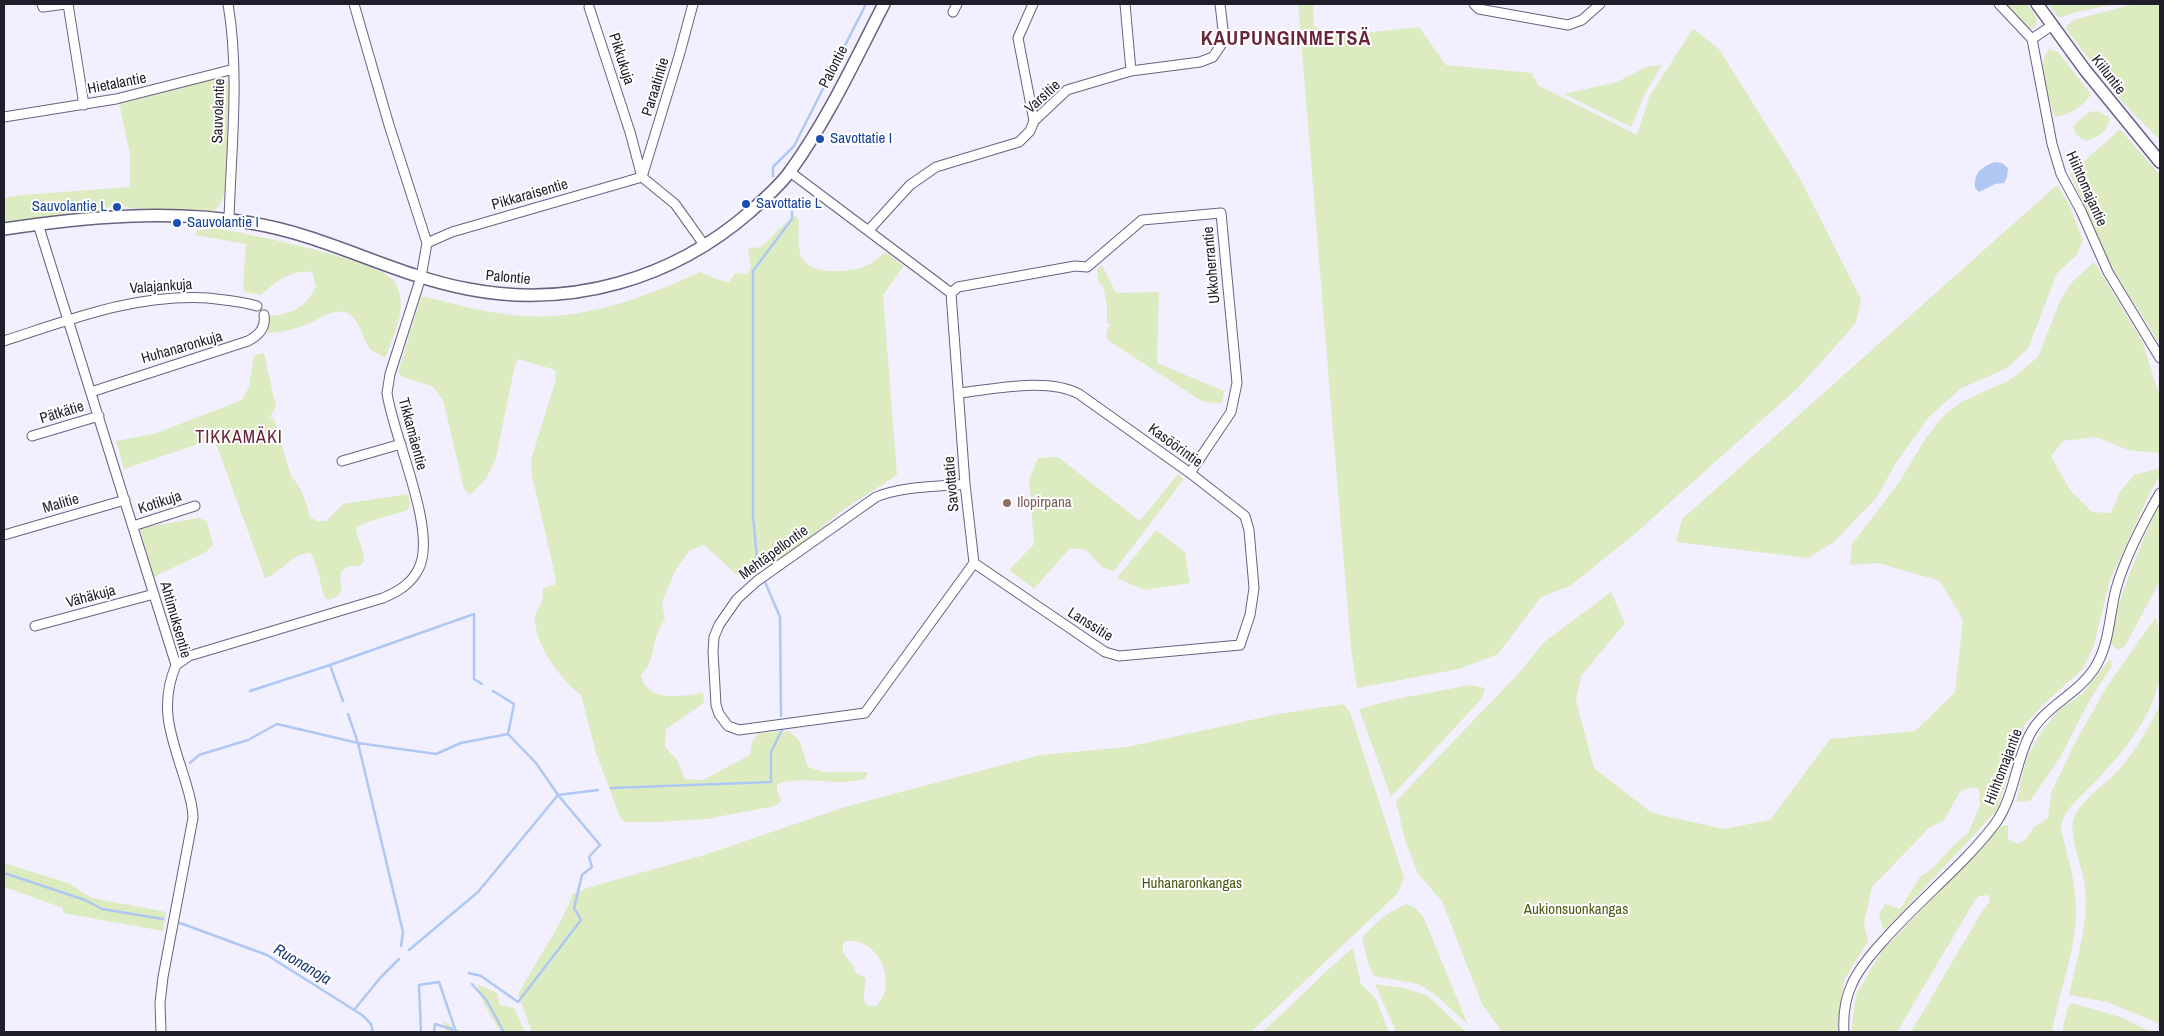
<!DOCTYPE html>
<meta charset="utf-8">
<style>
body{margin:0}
#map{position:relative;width:2164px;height:1036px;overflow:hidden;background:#f2f0ff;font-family:"Archivo Narrow",sans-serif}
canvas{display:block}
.frame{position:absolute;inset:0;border:5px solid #201e2a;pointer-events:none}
</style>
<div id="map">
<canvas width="2164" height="1036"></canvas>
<div class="frame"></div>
</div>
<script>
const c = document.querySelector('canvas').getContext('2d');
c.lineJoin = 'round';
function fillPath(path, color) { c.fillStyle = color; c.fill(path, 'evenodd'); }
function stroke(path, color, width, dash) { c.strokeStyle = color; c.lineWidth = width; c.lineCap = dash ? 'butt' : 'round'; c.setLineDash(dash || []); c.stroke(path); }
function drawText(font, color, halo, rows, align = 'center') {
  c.font = font + ' "Archivo Narrow",sans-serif'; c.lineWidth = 4; c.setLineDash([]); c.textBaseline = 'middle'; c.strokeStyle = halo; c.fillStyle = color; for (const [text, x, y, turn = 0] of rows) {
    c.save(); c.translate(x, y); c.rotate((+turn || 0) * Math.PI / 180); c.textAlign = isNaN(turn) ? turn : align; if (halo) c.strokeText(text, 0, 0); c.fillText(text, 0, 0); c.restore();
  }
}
fillPath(new Path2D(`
 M1298 4H1313L1314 26 1337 36 1419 27 1446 65 1532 73 1538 85 1637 135 1649 97 1693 29 1719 49 1799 177 1861 299 1856 323 1800 386 1636 533 1570 586 1541 597 1498 654 1459 669 1357 688 1351 650Z
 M2005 4H2027L2037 19 2036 26 2031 29 2025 27Z
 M2048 4H2116L2073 13 2059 18Z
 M2134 4H2160V140L2124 104 2065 28 2073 20Z
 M2049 49 2058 52 2091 94C2084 106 2068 116 2055 117 2049 96 2035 68 2049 49Z
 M1662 65 1645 94 1631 127 1564 94 1617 82 1646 67Z
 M217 79 228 81 230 89 225 189C223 200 221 208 209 213L139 210 123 206H114L86 214 4 223V198L22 195 130 187V155L119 102Z
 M2098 111 2110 118C2108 132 2098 137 2086 141L2076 135 2073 126 2089 112Z
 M2120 129 2160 175V344L2110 265 2070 174Z
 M2057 185 2069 204 2083 240 2077 255 2057 273 2028 349 2007 368 1960 389 1929 417 1895 464 1878 496 1834 542 1808 558 1676 542 1682 519Z
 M795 216 799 220C799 233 796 252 805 262 818 276 855 272 870 264 875 261 880 256 885 252L904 266 883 295 897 475 840 512 791 553 771 566 765 565 751 576 737 575 704 545 690 550 676 569 662 602 665 620C650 637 657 661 641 675 646 703 682 696 703 693L704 703 666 729 665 747 677 760 685 779 703 780 750 755 752 742 758 733 789 731 799 740 808 767 824 772H868L865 779C857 780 849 782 841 782 820 782 798 777 777 784V790L781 801 775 806 707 819 658 822H625L620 817 596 753 581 695C561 681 534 643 535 617 535 612 539 609 541 604 543 599 543 593 543 588L554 585 556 579 532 476 531 460 556 379 555 370 518 359 515 365 496 458 486 479 470 495 464 489 443 400 432 386 402 377 398 372 421 297H426C457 305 491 314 524 316 585 320 646 297 700 272L719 280 729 282 735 273 747 274 751 267 748 250 751 247 759 248C773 239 780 224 795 216Z
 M212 228C242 232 380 260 394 281 410 304 394 335 385 358 381 355 375 353 371 350 362 340 361 322 349 314 334 306 319 320 306 325 293 329 281 333 268 333L267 328 269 316C293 314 304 308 316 287L312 272C290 270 276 281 261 295L245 292 243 286 246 244 195 235 196 231Z
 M2094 262 2142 341 2160 397V453L2128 450 2096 437 2063 441 2051 456 2070 490 2092 512 2111 513 2120 492 2134 475 2160 468V475L2149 495 2110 580 2094 645 2083 669 2046 702 2025 724 2012 760 1998 809 1887 928 1883 929 1879 914 1885 904 1900 909 1920 877 1932 869 1954 845 1968 833 1980 806 1979 789 1970 787 1960 792 1944 820 1929 828 1872 887 1864 923 1868 941 1844 980 1837 1032H1502L1482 1004 1442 901 1418 874 1405 840 1396 801 1518 674 1544 642 1611 592 1625 623 1581 676 1576 700 1594 768 1652 813 1724 829 1770 820 1830 739 1915 731 1955 692 1963 620 1940 581 1878 563 1850 565 1852 544 1900 481 1925 439 1945 414 1963 401 2010 380 2038 357 2060 301 2071 283Z
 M1102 265 1116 293 1159 292 1157 363 1224 391 1222 403 1203 402 1109 341 1106 336 1108 327 1112 325 1107 323V305L1103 285 1099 284 1097 269Z
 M264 353 276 407 270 417 274 419 291 476C302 488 306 502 310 517L317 521H326L343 504 408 494 410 504 408 510C393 516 368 519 356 528 357 540 364 547 364 561L360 566H349L341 572 340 581 342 589 338 596 329 600 325 598C321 587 317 561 310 553 291 553 282 573 265 578L215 441 210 440 124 469 116 441 154 434 242 400 249 387 254 355Z
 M1058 457 1140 521 1178 474 1184 479 1114 571 1102 567 1086 550 1070 548 1034 589 1009 570 1034 544 1029 480 1038 458Z
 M2160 504V581L2125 646 2118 650C2114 647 2112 645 2111 641 2110 619 2148 524 2160 504Z
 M199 518 207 521 213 545 206 552 153 577 140 528Z
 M1156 530 1185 552 1190 583 1144 590 1117 578Z
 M2155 618 2157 620C2160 640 2164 664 2158 685 2148 725 2119 757 2091 786 2079 799 2062 811 2061 829 2067 855 2076 881 2076 908 2077 947 2059 993 2052 1032H1911L1981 913 1990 901 1988 895 1979 896 1975 900 1897 1032H1851L1856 995 1881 952 2001 826 2008 825V839L2018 844 2026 839 2033 828 2048 818 2051 793 2075 743 2106 688Z
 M2110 659 2112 666 2091 698 2059 759 2030 801 2016 802 2027 757 2041 732 2060 709 2082 694Z
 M1470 685 1485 688 1482 698 1391 797 1359 709 1396 699Z
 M1344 704 1350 712 1404 878 1397 894 1251 1032H532L518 995C535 961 559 931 573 894L587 888 704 855 848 806 1040 755 1127 747 1278 714ZM846 941C879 937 899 984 876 1006 856 1009 867 987 866 978L856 973 854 966 843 953V944Z
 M2160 705V1024L2107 1002 2069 995C2077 959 2089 922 2085 886 2083 868 2066 831 2075 815 2085 796 2108 783 2122 766 2137 748 2150 726 2160 705Z
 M4 863 68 883 92 898 166 912 163 931 63 913V908L4 887Z
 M1407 904 1415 908 1424 918 1468 1025 1436 995 1418 984 1374 976 1368 963 1362 937C1376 923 1388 911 1407 904Z
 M1353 948 1361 984 1376 999 1389 1032H1262C1293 1005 1321 974 1353 948Z
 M477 984 497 993 500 1005 514 1008 525 1032H500L483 1002Z
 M1375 984 1405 988 1428 996 1466 1032H1396Z
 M2071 1003 2121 1017 2151 1032H2062L2067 1010Z
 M443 1021 462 1032H446Z`), '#ddebc0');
fillPath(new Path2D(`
 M1994 162 2002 163 2008 168 2007 177 2004 183 1995 184 1979 192 1975 188C1974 173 1980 168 1994 162Z`), '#aec8f3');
stroke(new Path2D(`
 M773 176V167L794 146 866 4
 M760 569 757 559 753 516V271L792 219V212
 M765 582 780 617 781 716
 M330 665 343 701
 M250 691 330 665 474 614V679L482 684
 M348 714 358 743 403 932 401 946
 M190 763 199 755 248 740 277 724 358 743 436 754 461 743 508 734
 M611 788 771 782V752L782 730
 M4 873 85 900 102 909 163 919
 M180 923 267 955 362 1015 371 1024 373 1032
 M409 950 478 892 558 795 598 790
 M469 973 481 976 518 1002 581 920 574 908 582 875 592 867 589 857 600 845 558 795 536 763 508 734 514 704 493 691
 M472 984 487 1001 504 1032
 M354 1010 380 978 399 959
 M421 1032 419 985 439 982 456 1032
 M434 1032 435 1024 452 1029V1032`), '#aec8f3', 2.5);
const minor = new Path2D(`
 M42 4 43 7 66 4
 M68 4 84 105
 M228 4C240 74 231 149 229 220
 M1033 4 1018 38 1034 121
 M1125 4 1131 71
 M1474 4 1479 9 1568 25 1582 20 1600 4
 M1999 4 2032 39
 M589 7 630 132 642 177
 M953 12 957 4
 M2051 26 2032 39 2052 144 2061 174 2081 211 2108 272 2160 358
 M4 117 116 99 234 69
 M790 172 951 293 965 484 974 563 865 713 739 730 728 726 719 714 716 705 713 652 714 637 719 625 737 599 757 581 876 497C903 486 936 487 965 484
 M642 177 679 56 693 4
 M642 177 675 204 705 246
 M38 224 176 665C158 708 172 738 185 780 189 793 193 805 193 818L163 977 160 1003 161 1032
 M869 230 910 185 936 167 1019 142 1030 131 1034 121 1067 90 1131 71 1200 62 1213 57 1221 45 1223 30 1220 4
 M427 243 452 232 642 177
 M951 293 958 287 1075 266 1087 267 1142 220 1221 213 1237 383 1231 412 1190 473
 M4 341C72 319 135 294 208 298 224 300 241 301 257 306
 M91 392 248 341C259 335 266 328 264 315
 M960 393C994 389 1048 377 1079 394L1190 473 1245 516 1249 530 1254 588 1250 615 1240 645 1119 656 1105 652 974 563
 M32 436 99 416
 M342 461 401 444
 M133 526 195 506
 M4 535 125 500
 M35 626 154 594
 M176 665 189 656 383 598C397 592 410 585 418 570 439 533 393 437 387 393L390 374 421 277 427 243 389 125 354 4
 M1844 1032C1843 1016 1845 999 1852 984 1859 968 1873 952 1885 939 1920 899 1963 866 1995 824 2014 798 2015 764 2029 736 2043 707 2077 695 2094 669 2110 645 2109 615 2116 589 2125 557 2144 521 2160 493`);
const tertiary = new Path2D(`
 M2037 4 2085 70 2160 162
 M4 229C85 217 169 209 251 223 326 235 393 275 468 289 571 309 673 279 751 211 765 198 780 186 791 170 828 119 855 60 884 4`);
stroke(minor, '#686281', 11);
stroke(tertiary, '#686281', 14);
stroke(minor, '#fff', 9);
stroke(tertiary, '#fff', 11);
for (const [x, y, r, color] of [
 [820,139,5,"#1a4fb4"],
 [746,204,5,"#1a4fb4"],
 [117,207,5,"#1a4fb4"],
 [177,223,5,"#1a4fb4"],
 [1007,503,5,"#8d6e63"]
]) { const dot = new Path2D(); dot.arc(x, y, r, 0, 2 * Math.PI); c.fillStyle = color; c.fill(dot); stroke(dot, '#fff', 2); }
drawText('15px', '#201e2a', '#fff', [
 ["Pikkukuja",621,59,72],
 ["Palontie",834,67,-63],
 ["Kiiluntie",2108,75,52],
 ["Hietalantie",117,84,-11],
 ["Paraatintie",656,87,-73],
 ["Varsitie",1043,97,-42],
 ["Sauvolantie",219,111,-88],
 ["Hiihtomajantie",2086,189,66],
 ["Pikkaraisentie",530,195,-16],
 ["Ukkoherrantie",1212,265,-95],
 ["Palontie",508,278,5],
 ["Valajankuja",161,287,-4],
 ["Huhanaronkuja",182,348,-16],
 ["Pätkätie",62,413,-17],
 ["Tikkamäentie",412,434,75],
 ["Kasöörintie",1175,446,36],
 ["Savottatie",952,484,-95],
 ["Kotikuja",160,503,-18],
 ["Malitie",61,504,-16],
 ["Mehtäpellontie",774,553,-36],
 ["Vähäkuja",91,597,-15],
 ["Ahtimuksentie",175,620,74],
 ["Lanssitie",1090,625,32],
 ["Hiihtomajantie",2004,767,-69]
]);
drawText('15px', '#164399', '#fff', [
 ["Savottatie I",830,139],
 ["Savottatie L",756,204],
 ["Sauvolantie L",107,207,"right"],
 ["Sauvolantie I",187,223]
], 'left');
drawText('15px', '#785e54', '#fff', [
 ["Ilopirpana",1017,503]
], 'left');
drawText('15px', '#4a5b14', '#fff', [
 ["Huhanaronkangas",1192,884],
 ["Aukionsuonkangas",1576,910]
]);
drawText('italic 16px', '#1d3b6f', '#fff', [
 ["Ruonanoja",302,965,31]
]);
c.letterSpacing = '1px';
drawText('18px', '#6b2538', '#fff', [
 ["TIKKAMÄKI",239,438]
]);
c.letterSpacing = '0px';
c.letterSpacing = '1px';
drawText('bold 20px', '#6b2538', '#fff', [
 ["KAUPUNGINMETSÄ",1286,40]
]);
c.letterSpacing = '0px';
</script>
